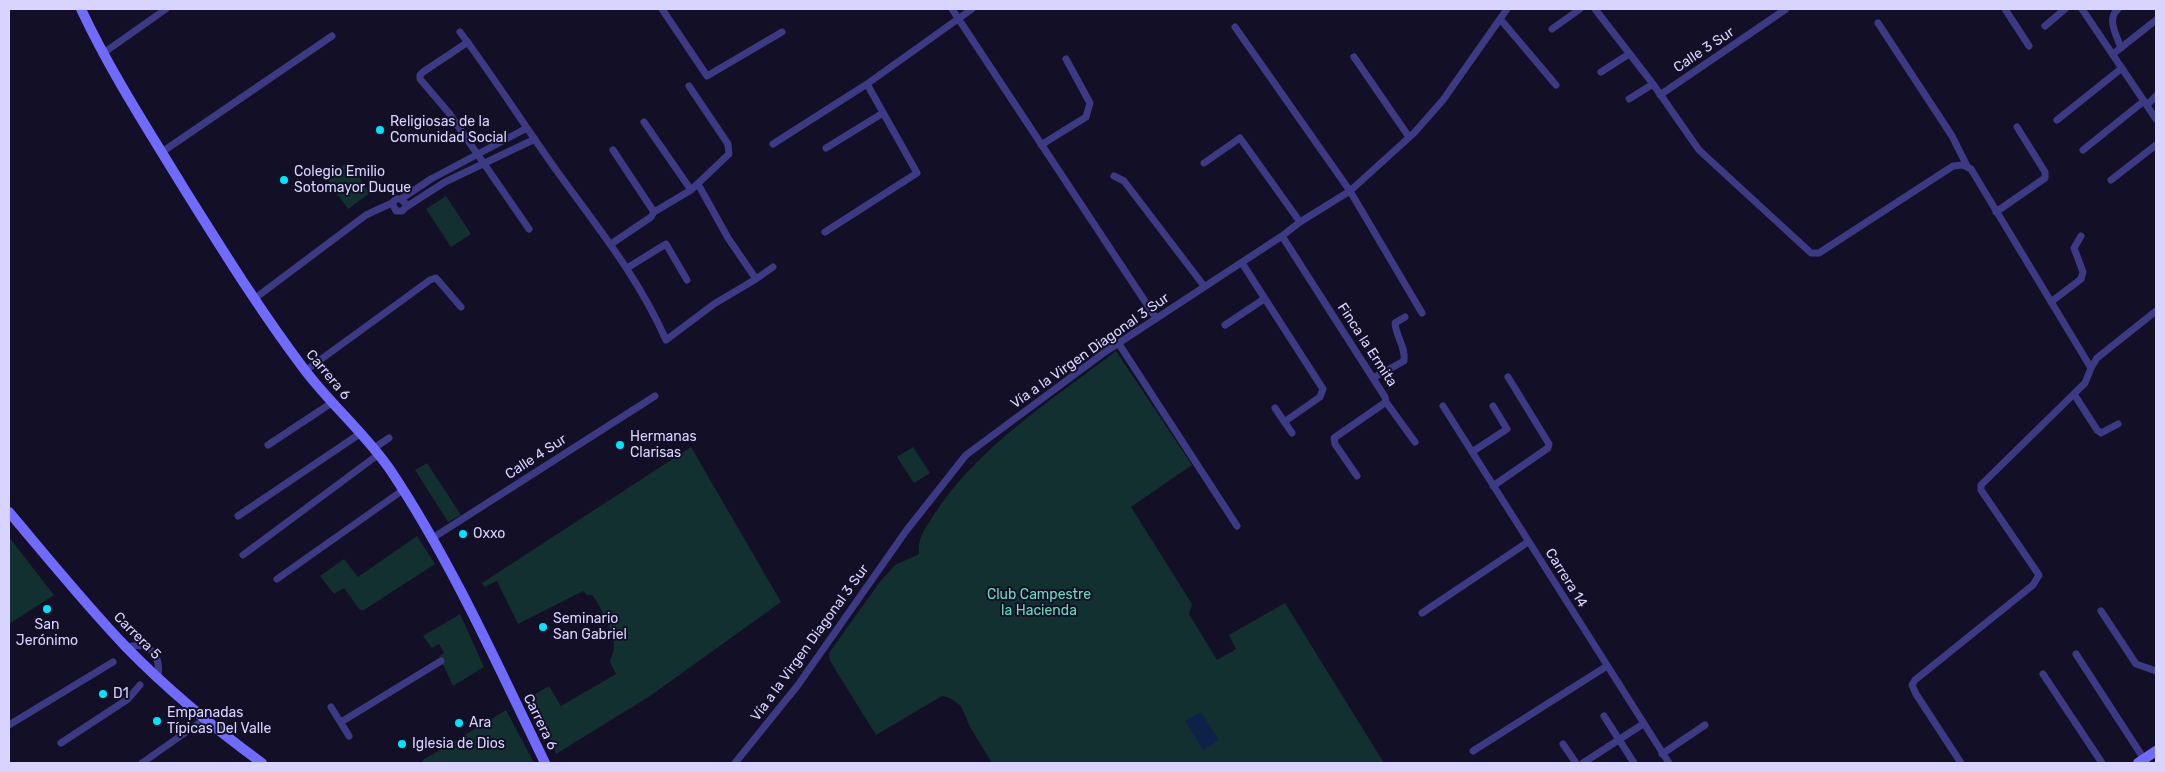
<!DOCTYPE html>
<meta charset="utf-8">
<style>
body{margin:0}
#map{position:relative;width:2165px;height:772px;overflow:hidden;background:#130f26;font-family:Rubik,sans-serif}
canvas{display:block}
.frame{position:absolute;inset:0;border:10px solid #d9d4ff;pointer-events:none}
</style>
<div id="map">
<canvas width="2165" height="772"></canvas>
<div class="frame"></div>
</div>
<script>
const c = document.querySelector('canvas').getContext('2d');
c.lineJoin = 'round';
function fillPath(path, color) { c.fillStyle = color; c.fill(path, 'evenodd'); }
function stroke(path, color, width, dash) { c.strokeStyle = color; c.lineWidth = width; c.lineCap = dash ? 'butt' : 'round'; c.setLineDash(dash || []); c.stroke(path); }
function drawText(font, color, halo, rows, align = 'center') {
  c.font = font + ' Rubik,sans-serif'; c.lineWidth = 4; c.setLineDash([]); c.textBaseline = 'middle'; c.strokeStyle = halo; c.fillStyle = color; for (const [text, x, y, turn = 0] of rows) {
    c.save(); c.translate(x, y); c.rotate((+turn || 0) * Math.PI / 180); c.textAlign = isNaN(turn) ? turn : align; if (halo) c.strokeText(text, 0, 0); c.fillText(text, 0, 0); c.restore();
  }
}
fillPath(new Path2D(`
 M348 162 370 193 348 209 326 178Z
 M446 196 471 234 451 247 426 209Z
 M1116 351 1192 465 1131 507 1192 604 1189 614 1217 660 1236 649 1229 635 1285 603 1384 763H992L970 727 961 706 950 698 942 696 876 735 830 661 829 653 879 583 895 565 919 554C917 538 925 529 933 516 978 446 1051 401 1116 351Z
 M691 447 781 602 650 696 556 754 532 696 549 686 561 706 616 674 610 662C611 657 614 652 614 646 615 636 599 603 592 595H587L583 591 518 624 497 581 484 587 482 583Z
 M913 447 930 473 914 483 897 457Z
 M427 463 461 515 448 522 415 470Z
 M417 536 435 564 364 610H360L344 588 334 594 320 576 344 559 358 577Z
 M9 537 54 595 9 624Z
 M460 614 484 667 453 686 439 656 444 653 439 644 432 648 423 636Z
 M506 710 534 763H422L423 760Z`), '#12302f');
fillPath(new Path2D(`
 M1201 712 1219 740 1203 750 1185 721Z`), '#0c2248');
stroke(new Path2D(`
 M662 9 707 76 782 32
 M952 9 1156 318
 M1595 9 1653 84 1699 150 1811 253H1819L1953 166 1963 165 1971 169 2091 368
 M2005 9 2029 46
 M2082 9 2156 119
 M2118 9C2106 19 2117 36 2121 48
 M1501 20 1556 85
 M1878 23 1952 136 1967 166
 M2045 26 2065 9
 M1235 27 1350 191 1422 313
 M1552 29 1580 9
 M460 32C493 76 522 122 554 167 594 223 638 276 666 340L714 304 756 279
 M468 42 423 72 420 75V79L449 113 529 229
 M102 54 166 9
 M2113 54 2156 20
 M1354 57 1409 137
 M1601 72 1629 54
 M1660 95 1786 9
 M1629 99 1653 84
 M2147 105 2156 96
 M2057 120 2122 68
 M644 122 691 190
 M773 144 867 84 972 9
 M1041 145 1086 117 1090 103 1066 59
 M826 148 883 113
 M613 150 654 212
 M2083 150 2144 101
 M162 152 332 36
 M1204 163 1240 138 1300 222
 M1114 176 1124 181 1204 286
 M2111 180 2156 145
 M698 184 728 238 756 279 773 267
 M401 199 431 179 527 128
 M406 207V204L401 199H396L392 203 396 211H402L406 207 445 182 535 139
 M1996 212 2045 178V172L2017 127
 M825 232 917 173 867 84
 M1282 236 1385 397 1386 402 1415 442
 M611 244 651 217 654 212 691 190 729 154 728 144 689 86
 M1242 263 1323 389 1320 397 1284 422
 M627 268 666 244 687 280
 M254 299 366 215 392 203
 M2051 302 2081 279 2083 272 2074 248 2081 236
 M1225 325 1264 299
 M1119 344 1237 526
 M305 371 430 280 436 278 461 307
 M1373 378 1404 361C1406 347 1396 337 1395 323L1405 317
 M2074 394 2097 430 2101 433 2118 424
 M1443 406 1669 763
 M1275 408 1292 433
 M268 445 333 402
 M374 448 389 438
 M1472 452 1507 429 1493 406
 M1357 476 1335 444 1334 438 1386 402
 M1493 486 1548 448 1549 444 1508 377
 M238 516 361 433
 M431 539 655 396
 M243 555 379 454
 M277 579 403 490
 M2101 611 2136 664 2156 671
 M1422 613 1528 542
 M127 647C150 641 161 655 158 677
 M2076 654 2144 759
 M2043 674 2102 763
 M331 707 349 736
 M1604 716 1634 763
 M341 722 441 661
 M9 725 113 662
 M61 743 128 699 140 685
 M1563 744 1576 763
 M1473 751 1607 666
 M1662 754 1705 725
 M142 763 206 718
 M735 763 798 685 906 531 966 455 1105 352 1282 236 1300 222 1350 191 1414 133 1443 100 1507 9
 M1583 763 1643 724
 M1961 763 1916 694 1912 685 1915 680 2033 585 2039 575 1981 490V485L2085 383 2091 368 2097 358 2156 311`), '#3d3a85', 7);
stroke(new Path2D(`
 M81 9C110 71 147 128 183 187 222 249 260 311 304 369 331 405 366 434 391 471 452 563 497 664 545 763
 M9 512C47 557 85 604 126 647 167 689 214 728 262 763
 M2138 763 2156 751`), '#6f6bff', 10);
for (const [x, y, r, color] of [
 [380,130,5,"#00e5ff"],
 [284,180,5,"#00e5ff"],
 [620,445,5,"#00e5ff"],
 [463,534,5,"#00e5ff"],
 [47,609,5,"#00e5ff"],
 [543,627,5,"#00e5ff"],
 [103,694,5,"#00e5ff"],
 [157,721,5,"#00e5ff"],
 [459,723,5,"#00e5ff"],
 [402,744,5,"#00e5ff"]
]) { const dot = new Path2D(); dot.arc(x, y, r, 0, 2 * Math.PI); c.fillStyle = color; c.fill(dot); stroke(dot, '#130f26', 2); }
drawText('14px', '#d9d4ff', '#130f26', [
 ["Calle 3 Sur",1704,50,-34],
 ["Finca la Ermita",1367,345,57],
 ["Vía a la Virgen Diagonal 3 Sur",1090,351,-35],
 ["Carrera 6",328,375,50],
 ["Calle 4 Sur",536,457,-33],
 ["Carrera 14",1566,578,58],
 ["Carrera 5",137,636,45],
 ["Vía a la Virgen Diagonal 3 Sur",810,643,-54],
 ["Carrera 6",540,722,64]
]);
drawText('14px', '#d9d4ff', '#130f26', [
 ["Religiosas de la",390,122],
 ["Comunidad Social",390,138],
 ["Colegio Emilio",294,172],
 ["Sotomayor Duque",294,188],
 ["Hermanas",630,437],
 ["Clarisas",630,453],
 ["Oxxo",473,534],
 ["Seminario",553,619],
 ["San Gabriel",553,635],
 ["San",47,625,"center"],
 ["Jerónimo",47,641,"center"],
 ["D1",113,694],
 ["Empanadas",167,713],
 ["Típicas Del Valle",167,729],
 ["Ara",469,723],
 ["Iglesia de Dios",412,744]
], 'left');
drawText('14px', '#5fe0c0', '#130f26', [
 ["Club Campestre",1039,595],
 ["la Hacienda",1039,611]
]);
</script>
